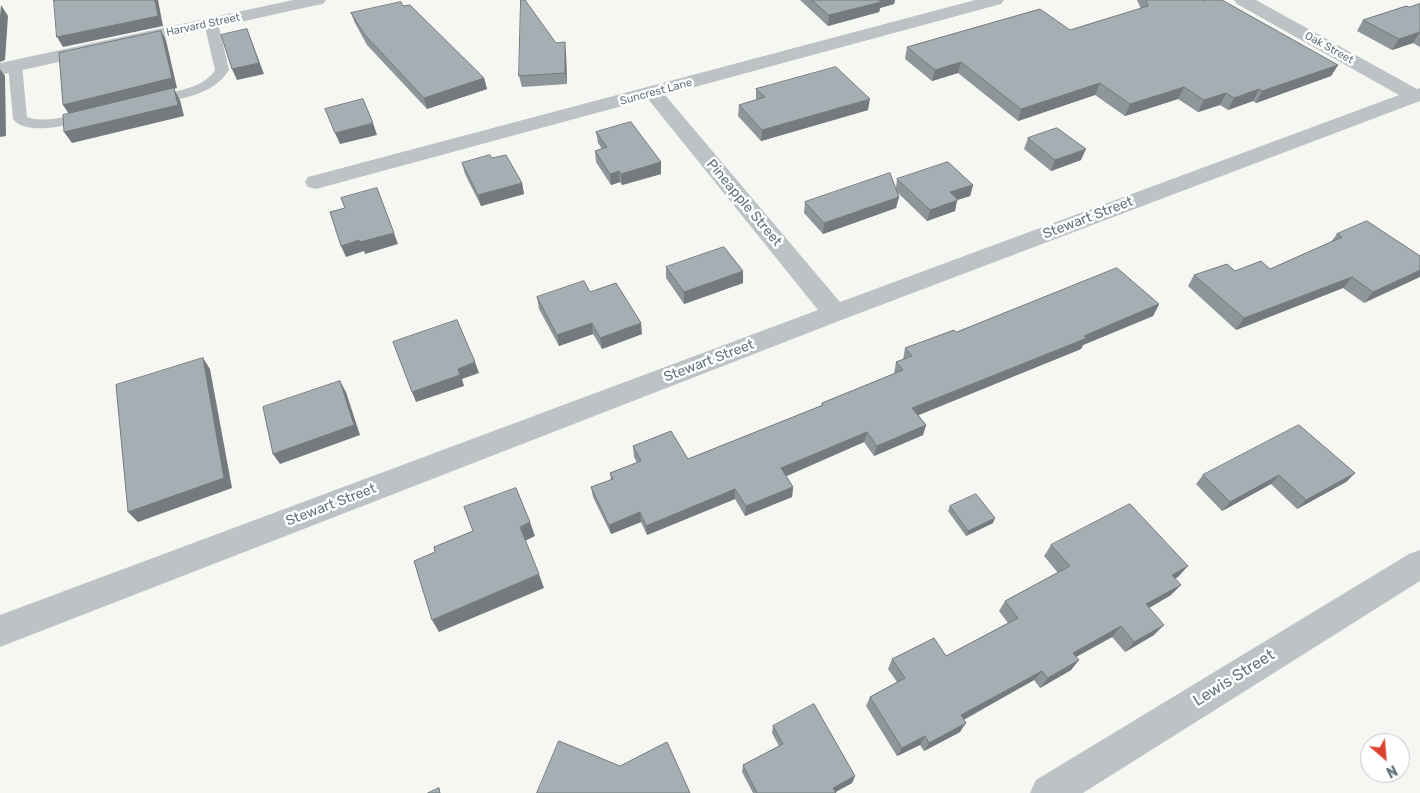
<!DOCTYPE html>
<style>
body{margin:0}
#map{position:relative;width:1420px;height:793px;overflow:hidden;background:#f6f6f3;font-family:Rubik,sans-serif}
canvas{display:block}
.north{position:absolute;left:1360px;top:733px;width:50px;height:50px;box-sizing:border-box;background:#fff;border:1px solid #c1c8cb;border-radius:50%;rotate:153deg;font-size:14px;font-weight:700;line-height:20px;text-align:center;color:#63757d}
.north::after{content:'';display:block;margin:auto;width:18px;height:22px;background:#db422e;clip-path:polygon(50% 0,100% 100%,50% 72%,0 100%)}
</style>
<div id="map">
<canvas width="1420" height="793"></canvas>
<div class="north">N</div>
</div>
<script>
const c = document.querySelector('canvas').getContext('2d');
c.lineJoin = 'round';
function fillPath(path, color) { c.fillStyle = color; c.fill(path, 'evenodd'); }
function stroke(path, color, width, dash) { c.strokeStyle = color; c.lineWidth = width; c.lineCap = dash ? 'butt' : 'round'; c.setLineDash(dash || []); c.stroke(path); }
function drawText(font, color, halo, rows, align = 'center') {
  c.font = font + ' Rubik,sans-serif'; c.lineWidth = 5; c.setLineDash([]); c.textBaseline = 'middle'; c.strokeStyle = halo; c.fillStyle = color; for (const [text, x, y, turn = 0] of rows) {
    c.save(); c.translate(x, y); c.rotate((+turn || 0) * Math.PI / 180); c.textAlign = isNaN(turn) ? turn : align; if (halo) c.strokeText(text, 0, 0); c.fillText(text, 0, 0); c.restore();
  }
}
fillPath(new Path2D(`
 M211 19 218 23 229 70C213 96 179 99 151 104L146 103 144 100 146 97C167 92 202 91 215 70L204 23Z
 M15 61 22 65 27 117C47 124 69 115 89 111L94 112 96 115 94 118C76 123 27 138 13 119L8 65Z`), '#bdc3c5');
fillPath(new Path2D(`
 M293 0H326L323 4 317 5 0 75V63Z
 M975 0H1004L1001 4 665 95 840 302 1399 95 1237 4 1234 0H1256L1417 89 1420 88V101L844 319 0 647V615L818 310 648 99 316 189 308 187 305 182 308 177Z
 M1420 550V581L1083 793H1030L1036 780 1409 554Z`), '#bdc3c5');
fillPath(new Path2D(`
 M800 0H895L894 4 880 8 879 12 828 26Z
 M1137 0H1203L1338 65 1331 76 1256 103 1253 101 1228 110 1220 105 1198 112 1178 99 1125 116 1095 95 1018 121 958 73 932 81 905 59 907 47 1070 30 1141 9Z
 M1420 4V47L1413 43 1392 50 1357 31 1363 20Z
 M403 6 484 78 487 89 427 109 367 45 355 23 351 13Z
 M556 43 566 53 567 84 522 87 519 76Z
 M756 89 868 110 761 141 738 116 739 105 756 100Z
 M596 132 661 162V174L622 185 620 182 611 185 596 162 595 151 602 149 598 143Z
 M1028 138 1081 160 1051 171 1024 149Z
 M492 158 522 183 524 194 481 206 465 174 462 163Z
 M897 179 973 185 970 196 957 200 955 211 927 221 897 192 899 197 896 208 823 234 804 213 805 202 896 188Z
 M1337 234 1420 256 1364 303 1343 288 1236 330 1188 286 1194 275 1235 271 1270 269 1331 242Z
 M666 267 743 271V283L684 304 666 278Z
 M590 292 642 334 602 349 593 334 559 346 539 309 537 297Z
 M1159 304 1153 316 1083 345 1081 349 918 415 926 425 923 435 874 456 864 442 786 476 793 487 792 497 745 516 735 499 647 535 641 522 611 534 593 497 591 487 611 480 610 473 637 463 634 457 633 446 688 459 821 406 822 403 894 374 896 362 903 360 905 348 956 332Z
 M1355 473 1346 482 1297 509 1271 484 1222 511 1196 484 1203 475Z
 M950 506 993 523 966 536 948 511Z
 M1051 545 1178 577 1175 578 1171 595 1149 608 1154 635 1125 652 1112 637 1076 657 1071 670 1040 688 1034 680 964 720 960 732 924 751 920 745 897 756 866 706 870 697 897 682 888 669 892 659 946 656 1008 623 999 611 1005 601 1058 573 1044 556Z
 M773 726 855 776 852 783 835 792 836 793H753L742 772 743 765 779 746 772 733Z`), '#8e969a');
fillPath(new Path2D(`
 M155 0H158L163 26 63 47 57 37Z
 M877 0H895L894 4 880 8 879 12 828 26 829 15Z
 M1 5 8 16 5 60 0 62V16Z
 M247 29 264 74 237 80 232 69Z
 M161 31 166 40 177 88 174 89 180 100 184 116 72 143 64 132 69 114 63 105Z
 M1420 32 1413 43 1392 50 1399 39Z
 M565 42 566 53 567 84 565 73Z
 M961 62 958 73 932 81 935 70Z
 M1338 65 1331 76 1256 103 1262 91Z
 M0 69 5 76 6 136 0 137Z
 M484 78 487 89 427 109 424 98Z
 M1100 83 1095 95 1018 121 1021 109Z
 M1184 87 1178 99 1125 116 1130 104Z
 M1259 89 1253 101 1228 110 1234 98Z
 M1226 93 1220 105 1198 112 1204 100Z
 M870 99 868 110 761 141 762 130Z
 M373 123 377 135 340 144 335 133Z
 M1086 149 1081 160 1051 171 1055 160Z
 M661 162V174L622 185 621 174Z
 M619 171 620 182 611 185 610 174Z
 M522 183 524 194 481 206 478 195Z
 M973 185 970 196 957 200 955 211 927 221 930 210 950 192Z
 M899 197 896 208 823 234 824 223Z
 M394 233 398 244 365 254 364 251 346 257 341 246 359 240Z
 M1420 270V277L1364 303 1373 292Z
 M743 271V283L684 304V292Z
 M1352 277 1343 288 1236 330 1244 318Z
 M1159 304 1153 316 1083 345 1081 349 909 419 912 408Z
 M592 323 593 334 559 346 557 335Z
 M641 323 642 334 602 349 600 338Z
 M203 358 210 369 232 488 138 522 128 512Z
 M475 362 479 373 462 379 464 386 416 402 412 392 458 369Z
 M340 381 346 392 360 435 280 464 273 454Z
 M926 425 923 435 874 456 877 446Z
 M867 432 864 442 780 479 781 468Z
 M1355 473 1346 482 1297 509 1306 500Z
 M1279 475 1271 484 1222 511 1230 502Z
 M793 487 792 497 745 516 746 506Z
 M735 489V499L647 535 646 526Z
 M640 512 641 522 611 534 609 525Z
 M995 518 993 523 966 536 968 531Z
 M530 522 535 536 525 541 520 527Z
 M1188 566 1178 577 1162 586 1172 575Z
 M539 574 544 588 439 632 432 620Z
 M1181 585 1171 595 1137 615 1146 604Z
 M1164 625 1154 635 1125 652 1134 642Z
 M1121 626 1112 637 1065 663 1073 653Z
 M1079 660 1071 670 1040 688 1048 678Z
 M1042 671 1034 680 955 724 961 715Z
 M966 723 960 732 924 751 929 743Z
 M925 736 920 745 897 756 902 748Z
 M855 776 852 783 834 793 833 788Z`), '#747a7d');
const building = new Path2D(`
 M54 0H155L158 16 57 37Z
 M521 0H525L556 43 565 42V73L519 76Z
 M812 0H879L881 2 829 15Z
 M1146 0H1203L1204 1 1206 0H1222L1338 65 1262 91 1259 89 1234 98 1226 93 1204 100 1184 87 1130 104 1100 83 1021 109 961 62 935 70 907 47 1040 9 1070 30 1148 6Z
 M401 2 403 6 410 5 484 78 424 98 364 34 351 13Z
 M1420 4V32L1399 39 1363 20 1406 6 1409 7Z
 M247 29 259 63 232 69 221 35Z
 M161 31 172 78 63 105 59 53Z
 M836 67 870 99 762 130 739 105 765 97 756 89Z
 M174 88 178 105 64 132 63 115Z
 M363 99 373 123 335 133 325 109Z
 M631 122 661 162 621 174 619 171 610 174 595 151 607 147 596 132Z
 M1057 128 1086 149 1055 160 1028 138Z
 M490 155 492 158 506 155 522 183 478 195 462 163Z
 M948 162 973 185 950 192 958 200 930 210 897 179Z
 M890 173 899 197 824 223 805 202Z
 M377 188 394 233 360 242 359 240 341 246 330 212 345 208 341 198Z
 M1367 221 1420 256V270L1373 292 1352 277 1244 318 1194 275 1227 264 1235 271 1261 261 1270 269 1342 237 1337 234Z
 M724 247 743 271 684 292 666 267Z
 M1117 268 1159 304 1084 336 1087 338 912 408 926 425 877 446 867 432 781 468 793 487 746 506 735 489 646 526 640 512 609 525 591 487 613 479 610 473 641 461 633 446 671 431 688 459 823 405 822 403 903 370 896 362 912 356 905 348 954 330 956 332Z
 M584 281 590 292 616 283 641 323 600 338 592 323 557 335 537 297Z
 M457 320 475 362 458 369 460 375 412 392 393 342Z
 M203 358 224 478 128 512 116 385Z
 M340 381 354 425 273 454 263 407Z
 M1299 425 1355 473 1306 500 1279 475 1230 502 1203 475Z
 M516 488 530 522 520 527 539 574 432 620 414 561 435 552 434 547 473 531 464 507Z
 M976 494 995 518 968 531 950 506Z
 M1130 504 1188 566 1172 575 1181 585 1146 604 1164 625 1134 642 1121 626 1073 653 1079 660 1048 678 1042 671 961 715 966 723 929 743 925 736 902 748 870 697 905 678 892 659 934 638 946 656 1018 618 1005 601 1070 566 1051 545Z
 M814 704 855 776 833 788 836 793H757L743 765 783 744 773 726Z
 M559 741 620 766 667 742 690 793H537Z
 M439 788 440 793H428Z`);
fillPath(building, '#a5afb3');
stroke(building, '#747a7d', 1);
drawText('11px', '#63757d', '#fff', [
 ["Harvard Street",203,25,-12],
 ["Oak Street",1329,48,29],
 ["Suncrest Lane",656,92,-15]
]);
drawText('14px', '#63757d', '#fff', [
 ["Pineapple Street",744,203,50],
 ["Stewart Street",1088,218,-21],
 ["Stewart Street",709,361,-21],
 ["Stewart Street",331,505,-21]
]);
drawText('16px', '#63757d', '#fff', [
 ["Lewis Street",1234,678,-32]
]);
</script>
